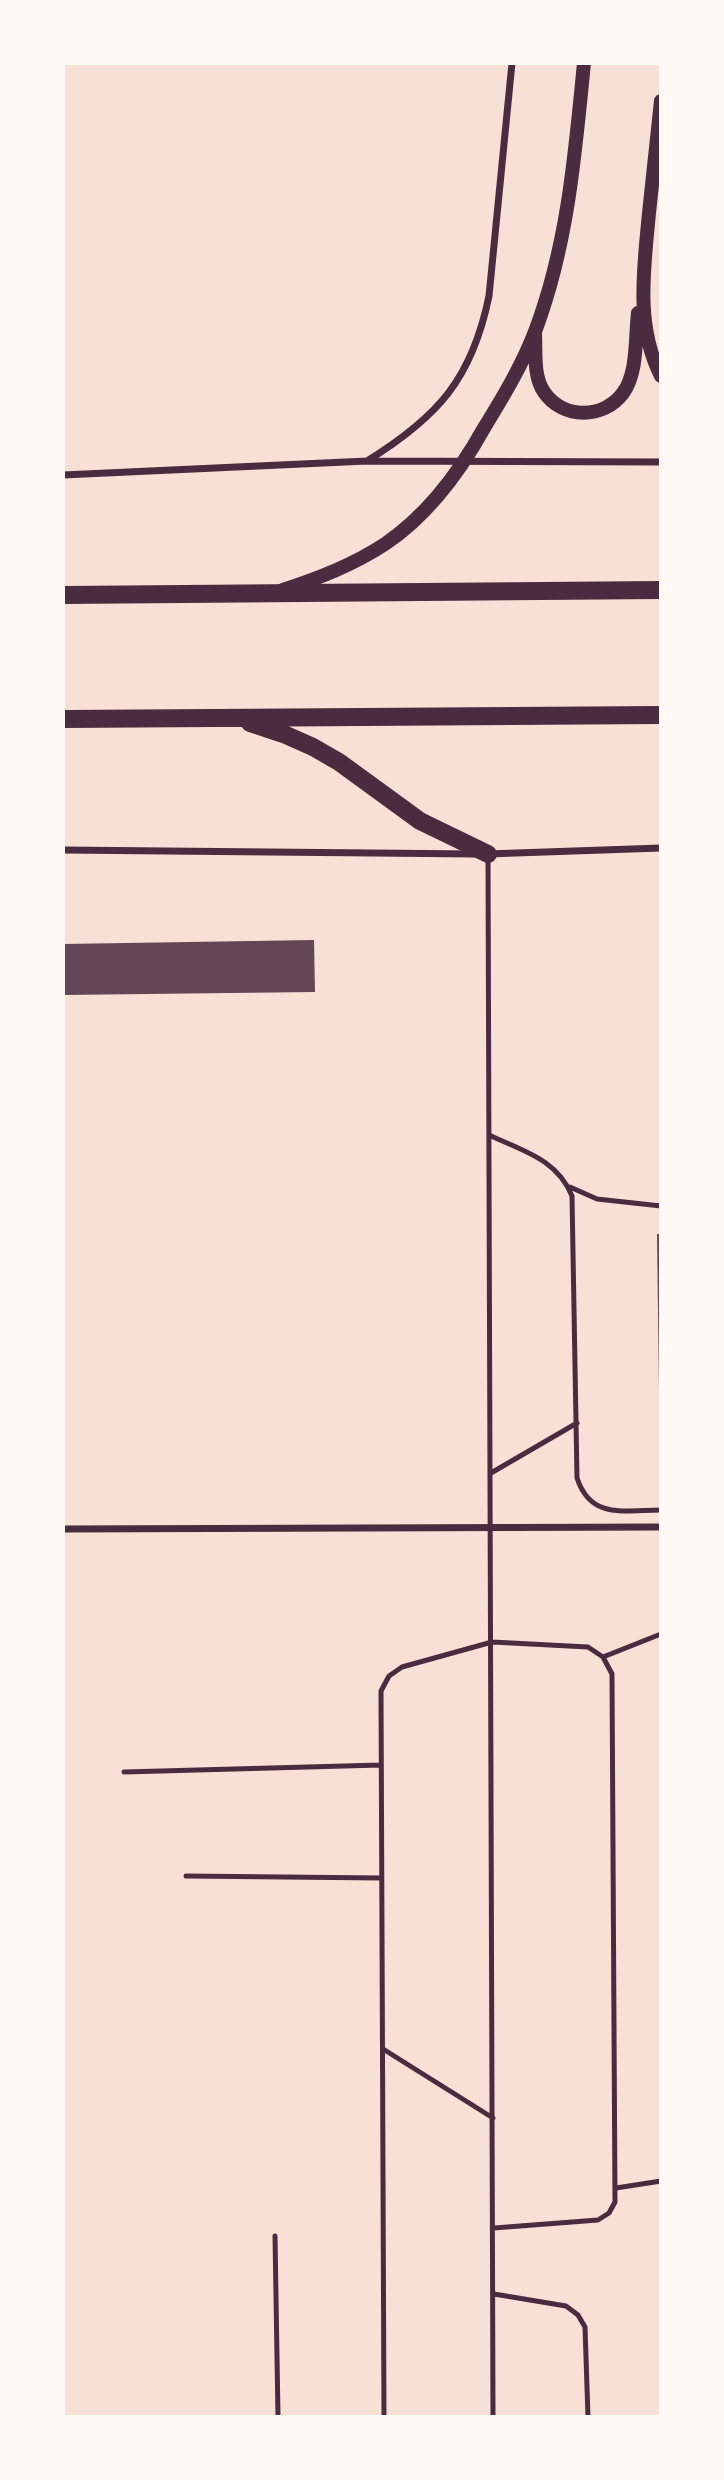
<!DOCTYPE html>
<style>
body{margin:0}
#map{position:relative;width:724px;height:2480px;overflow:hidden;background:#f7e1d7;font-family:"Noto Serif",serif}
canvas{display:block}
.frame{position:absolute;inset:0;border:65px solid #fffaf5;pointer-events:none}
</style>
<div id="map">
<canvas width="724" height="2480"></canvas>
<div class="frame"></div>
</div>
<script>
const c = document.querySelector('canvas').getContext('2d');
c.lineJoin = 'round';
function fillPath(path, color) { c.fillStyle = color; c.fill(path, 'evenodd'); }
function stroke(path, color, width, dash) { c.strokeStyle = color; c.lineWidth = width; c.lineCap = dash ? 'butt' : 'round'; c.setLineDash(dash || []); c.stroke(path); }
fillPath(new Path2D(`
 M314 940 315 992 63 995V944Z
 M657 1234H661V1391H659Z`), '#644757');
stroke(new Path2D(`
 M488 857 493 2417
 M489 1135C523 1151 557 1159 572 1196L577 1478C591 1520 624 1510 661 1510
 M570 1187 597 1199 661 1206
 M491 1473 577 1423
 M603 1657 661 1634
 M124 1772 381 1765
 M186 1876 381 1878
 M383 2049 493 2118
 M616 2188 661 2181
 M275 2236 278 2417
 M494 2294 566 2306 578 2315 585 2327 588 2417
 M384 2417 381 1691 389 1676 402 1667 492 1642 588 1647 603 1657 612 1674 615 2202 609 2213 598 2220 494 2228`), '#4a2c40', 5);
stroke(new Path2D(`
 M367 461C438 417 472 379 489 296L512 63
 M63 475 367 461 661 462
 M63 850 475 854
 M487 854 661 848
 M63 1529 661 1527`), '#4a2c40', 7);
stroke(new Path2D(`
 M661 101C657 138 653 176 649 213 644 268 635 325 661 376
 M535 333C536 352 533 376 544 392 563 420 604 419 623 393 638 373 635 337 638 313
 M283 590C319 578 353 565 385 544 428 515 459 473 484 428 503 397 523 364 536 329 568 243 575 154 584 63`), '#4a2c40', 14);
stroke(new Path2D(`
 M63 595 661 590
 M63 719 661 715
 M250 723 286 735 313 747 339 762 420 821 488 854`), '#4a2c40', 18);
</script>
